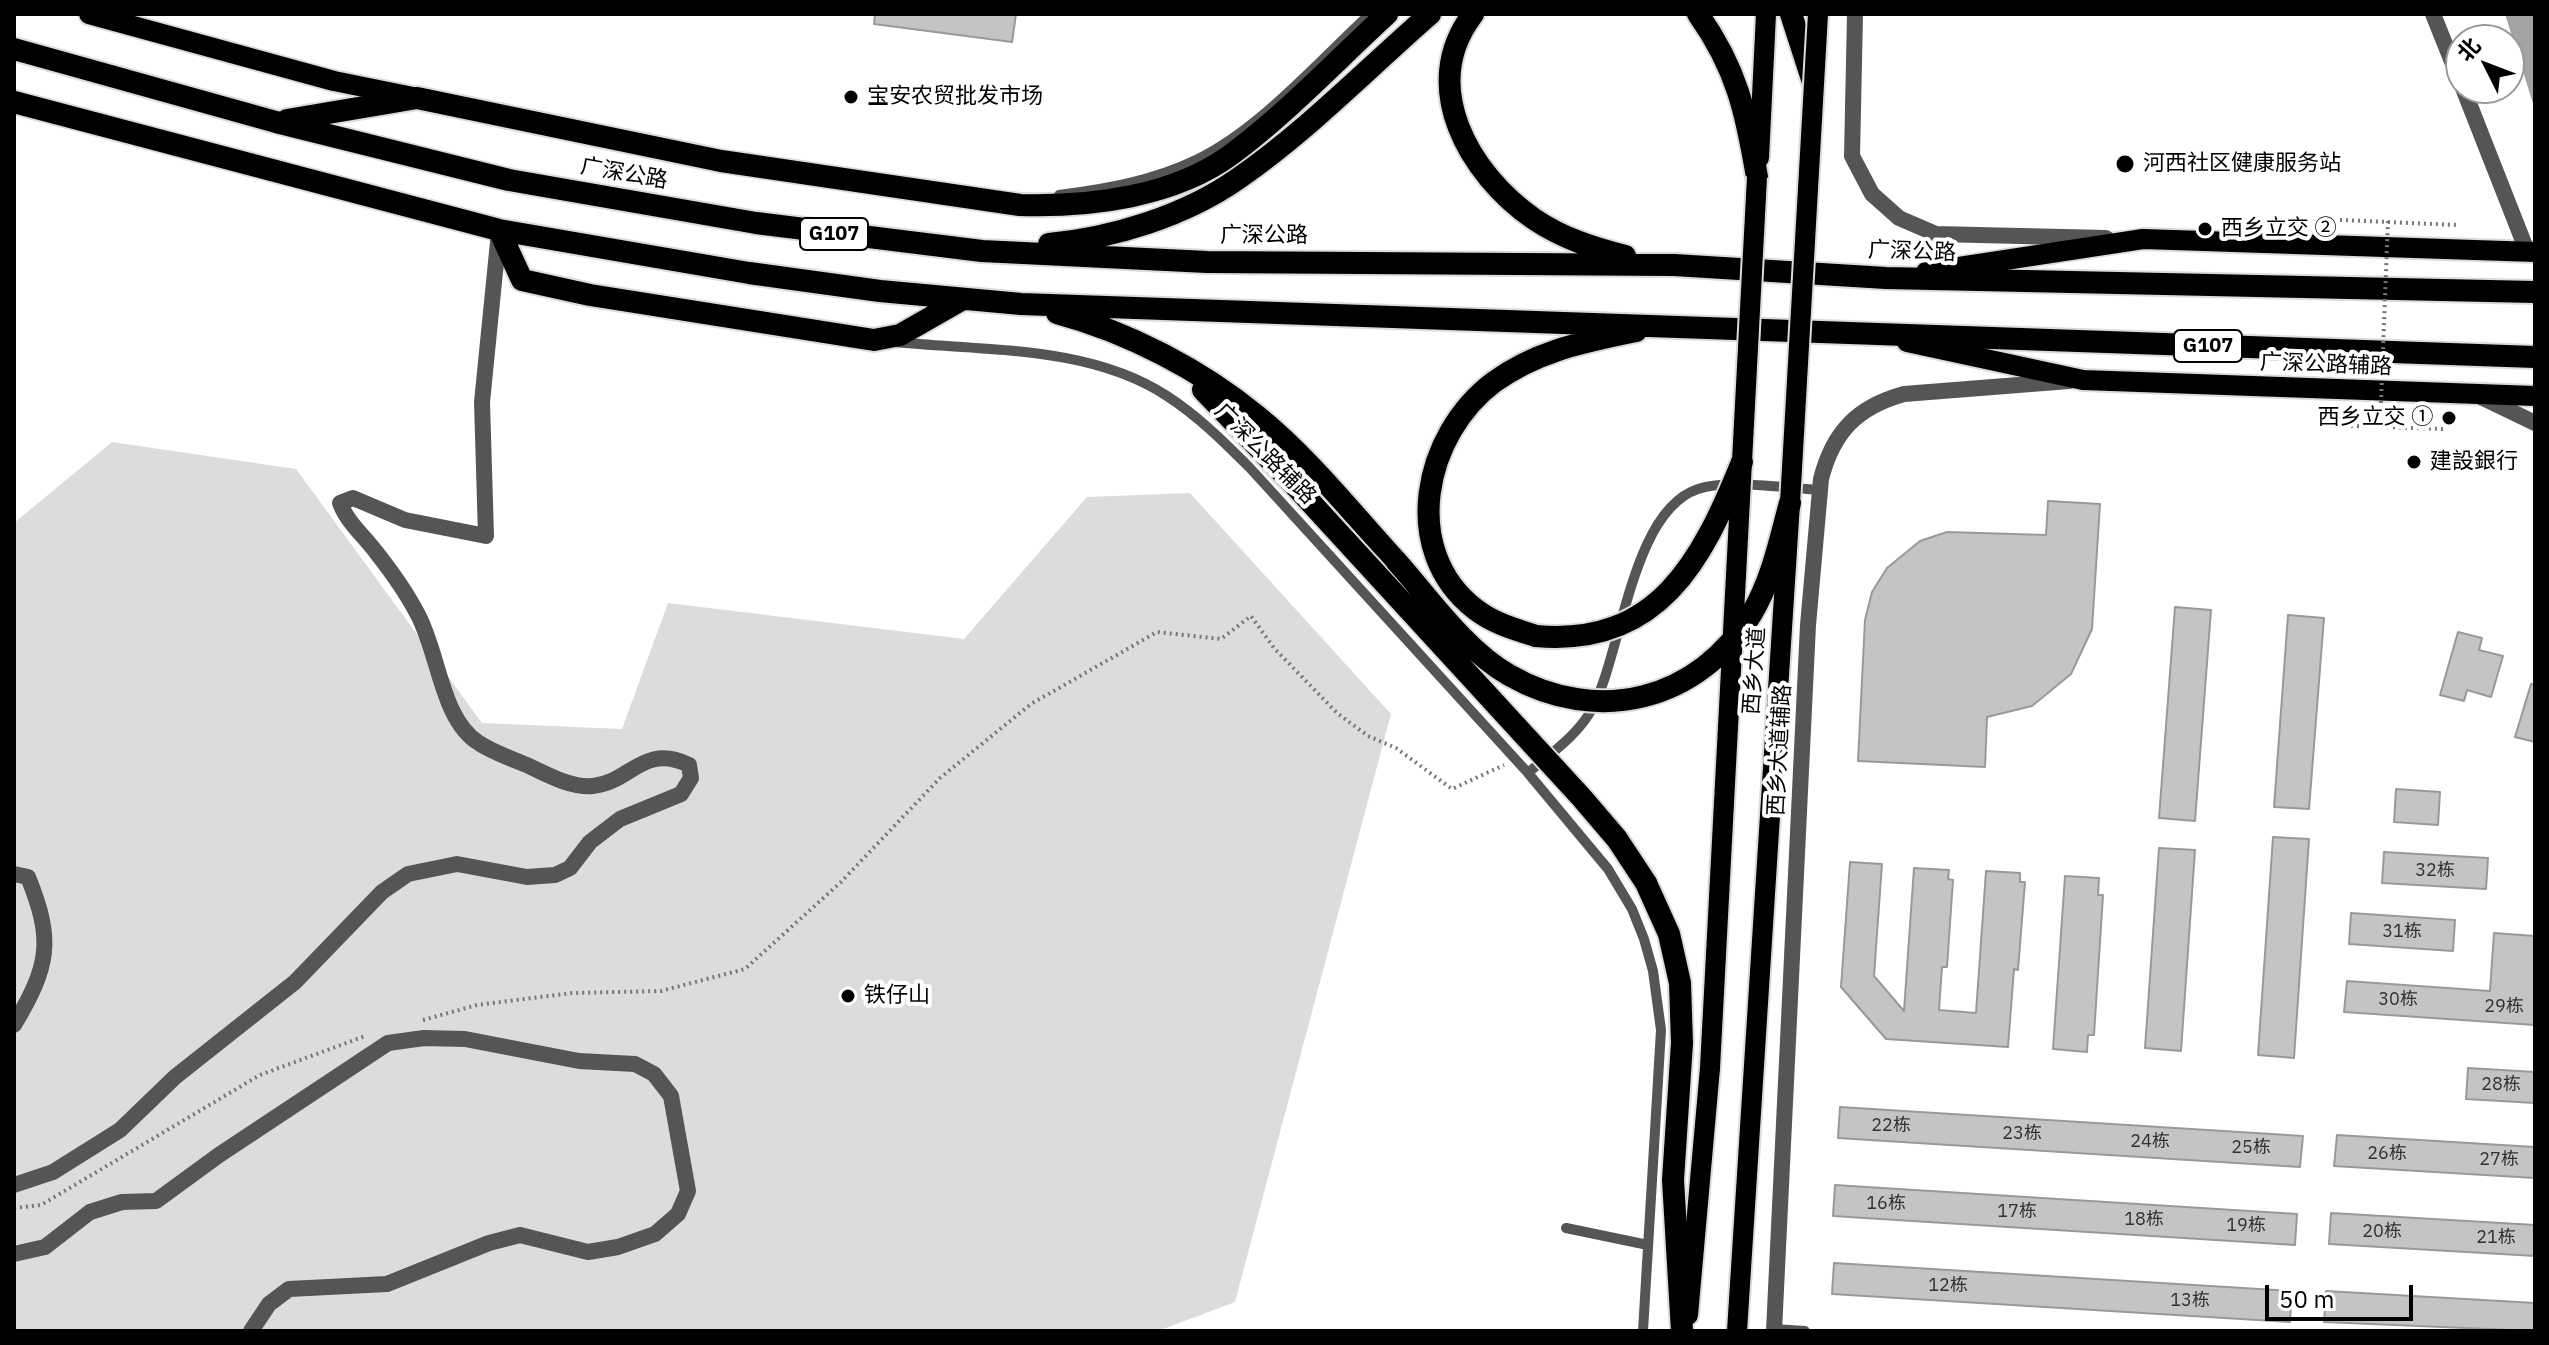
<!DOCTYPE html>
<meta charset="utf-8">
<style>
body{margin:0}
#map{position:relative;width:2549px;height:1345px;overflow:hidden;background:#fff;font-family:"IBM Plex Sans","Noto Sans SC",sans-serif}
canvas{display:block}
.frame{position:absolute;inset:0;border:16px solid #000;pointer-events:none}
.north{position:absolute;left:2445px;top:24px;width:80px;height:80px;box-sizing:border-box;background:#fff;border:2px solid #999;border-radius:50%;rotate:312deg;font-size:22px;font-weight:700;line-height:32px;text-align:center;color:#000}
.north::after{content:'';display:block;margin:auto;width:28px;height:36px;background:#000;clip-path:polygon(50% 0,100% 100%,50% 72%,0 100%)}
.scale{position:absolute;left:2265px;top:1285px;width:148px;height:36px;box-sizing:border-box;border:4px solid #000;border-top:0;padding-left:10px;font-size:24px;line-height:28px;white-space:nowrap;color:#000;-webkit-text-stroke:6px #fff;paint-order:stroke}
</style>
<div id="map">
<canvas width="2549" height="1345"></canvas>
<div class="frame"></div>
<div class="north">北</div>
<div class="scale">50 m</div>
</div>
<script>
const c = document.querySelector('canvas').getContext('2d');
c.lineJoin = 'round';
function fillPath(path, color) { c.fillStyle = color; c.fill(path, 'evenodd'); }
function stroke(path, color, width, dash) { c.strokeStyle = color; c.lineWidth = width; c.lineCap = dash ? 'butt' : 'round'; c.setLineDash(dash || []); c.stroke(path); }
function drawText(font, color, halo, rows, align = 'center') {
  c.font = font + ' "IBM Plex Sans","Noto Sans SC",sans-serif'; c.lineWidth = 8; c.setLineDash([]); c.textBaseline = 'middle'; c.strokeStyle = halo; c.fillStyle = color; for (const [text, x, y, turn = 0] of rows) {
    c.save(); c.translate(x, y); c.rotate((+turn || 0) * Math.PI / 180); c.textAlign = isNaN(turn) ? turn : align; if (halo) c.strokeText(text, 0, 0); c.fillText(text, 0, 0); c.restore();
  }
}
fillPath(new Path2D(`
 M112 442 296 469 482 723 622 729 668 603 964 639 1087 497 1190 493 1391 714 1235 1302 1158 1331H14V523Z`), '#dcdcdc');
fillPath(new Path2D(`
 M2505 14H2535V110Z`), '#a3a3a3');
const building = new Path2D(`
 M875 14H1016L1012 42 874 24Z
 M2048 501 2100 504 2092 629 2071 674 2032 706 1987 717 1985 767 1858 761 1865 620 1872 592 1887 568 1920 541 1947 532 2046 535Z
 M2175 607 2211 610 2195 821 2159 818Z
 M2288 615 2324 618 2309 809 2274 807Z
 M2458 632 2482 638 2479 650 2503 656 2491 697 2467 690 2464 701 2440 695Z
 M2531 684 2535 685V742L2515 737Z
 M2396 789 2440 792 2438 825 2394 822Z
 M2273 837 2309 839 2294 1058 2258 1055Z
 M2159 848 2195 850 2181 1051 2145 1048Z
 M2384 852 2488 858 2486 889 2382 883Z
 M1850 862 1882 864 1874 976 1904 1011 1914 868 1949 870 1948 879 1953 880 1947 967H1942L1939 1010 1976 1013 1986 871 2020 873V882H2025L2018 970 2014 969 2008 1047 1886 1039 1841 987Z
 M2065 876 2099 878 2098 895H2103L2094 1035H2088L2087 1052 2053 1049Z
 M2351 913 2455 920 2453 951 2349 944Z
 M2494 933 2535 936V1025L2344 1012 2347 981 2490 991Z
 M2468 1068 2535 1072V1103L2466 1099Z
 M1840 1107 2303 1136 2300 1167 1838 1138Z
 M2337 1135 2535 1147V1178L2334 1166Z
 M1835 1185 2297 1214 2295 1245 1833 1216Z
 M2331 1213 2535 1225V1256L2329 1244Z
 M1834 1263 2292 1291 2290 1322 1832 1294Z
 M2326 1291 2535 1303V1331L2324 1322Z`);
fillPath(building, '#c4c4c4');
stroke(building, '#999', 2);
const primary = new Path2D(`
 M89 14 334 81 413 97
 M1759 158 1766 14
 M1926 272 2143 239 2535 252
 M1907 342 2083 380 2535 396
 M1688 1315 1710 1068`);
const trunk = new Path2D(`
 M1473 14C1418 86 1469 174 1534 219 1562 238 1593 248 1625 256
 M1698 14C1737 69 1746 112 1757 177
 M1791 14 1813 82
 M14 49 276 122 509 180 756 223 982 251 1207 262 1674 265 1886 278 2535 292
 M14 102 499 230 749 273 880 291 1021 304 2535 357
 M287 120 417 98 721 161 1020 205C1090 207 1174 197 1232 154 1287 113 1336 61 1387 14
 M499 230 522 280 590 295 874 340 900 335 963 299
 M1049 244C1113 238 1185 216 1239 178 1307 131 1367 69 1430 14
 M1057 313C1128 332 1201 370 1257 416 1309 458 1352 513 1397 562
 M1203 390 1301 492
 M1536 636C1514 629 1493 623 1475 609 1399 550 1424 434 1494 382 1538 350 1585 342 1636 331
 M1646 883 1669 934 1680 983 1682 1043 1673 1180 1682 1331`);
stroke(primary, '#dbdbdb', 24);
stroke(trunk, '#dbdbdb', 26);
stroke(new Path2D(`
 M2316 219 2458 225
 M2321 425 2444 429
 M423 1020 477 1005 573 993 661 991 745 969 841 882 940 778 1031 704 1157 632 1221 639 1251 616 1274 648 1337 713 1368 736 1396 748 1452 789 1504 765
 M14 1208 41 1205 260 1075 365 1036`), '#777', 4, [2, 4]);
stroke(new Path2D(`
 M1059 195C1106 189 1152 181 1196 160 1259 130 1318 62 1370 14
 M895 342C984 351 1089 345 1167 396 1198 416 1224 442 1250 468L1528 773 1608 869 1632 909 1644 939 1653 971 1661 1030 1643 1331
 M1528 773C1550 754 1578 735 1592 709 1622 654 1631 511 1698 489 1729 479 1786 488 1820 490
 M1566 1228 1648 1245
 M1774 1329 1805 1331`), '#555', 10);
stroke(new Path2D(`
 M2479 396 2535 423
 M14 874 28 877C54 941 49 966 14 1025
 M14 1185 53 1172 120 1130 175 1077 295 982 382 892 408 874 457 864 527 877 555 875 570 868 590 842 620 819 681 794 691 778 689 765C643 743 631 782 593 786 571 788 548 775 529 766 513 759 494 753 479 743 441 720 439 652 417 613 406 592 391 571 376 552 364 536 347 522 340 503L353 498 405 520 486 536 482 402 499 232
 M14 1254 45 1247 90 1212 122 1202 156 1201 219 1155 388 1043 424 1038 465 1039 579 1061 635 1064 654 1074 671 1096 688 1191 678 1214 655 1234 618 1247 588 1252 520 1235 489 1243 387 1284 289 1289 269 1304 251 1331`), '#555', 16);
stroke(new Path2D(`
 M1855 14 1852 156 1872 194 1899 218 1936 234 2106 238
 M2433 14 2461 84
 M2463 88 2527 251
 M1774 1331 1808 625 1821 479C1833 432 1857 407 1904 394L2069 381`), '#555', 16);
stroke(primary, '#000', 20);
stroke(trunk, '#000', 22);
const primaryBridge = new Path2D(`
 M1710 1068 1757 177
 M1737 1331 1790 503 1818 14`);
const trunkBridge = new Path2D(`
 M1301 492 1582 798 1617 839 1646 883
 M1397 562C1430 599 1465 650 1509 675 1598 726 1699 701 1752 613 1772 580 1780 539 1790 503
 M1536 636C1658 647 1702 561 1742 462`);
stroke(primaryBridge, '#dbdbdb', 24, []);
stroke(trunkBridge, '#dbdbdb', 26, []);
stroke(new Path2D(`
 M2380 427 2388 221`), '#777', 4, [2, 4]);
stroke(primaryBridge, '#000', 20);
stroke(trunkBridge, '#000', 22);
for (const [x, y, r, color] of [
 [851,97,8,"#000"],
 [2125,164,10,"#000"],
 [2205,229,8,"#000"],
 [2449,418,8,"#000"],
 [2414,462,8,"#000"],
 [848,996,8,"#000"]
]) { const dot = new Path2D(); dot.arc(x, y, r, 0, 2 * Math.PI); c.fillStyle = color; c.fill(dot); stroke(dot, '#fff', 3); }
drawText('18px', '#313131', null, [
 ["32栋",2435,871],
 ["31栋",2402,932],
 ["30栋",2398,1000],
 ["29栋",2504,1007],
 ["28栋",2501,1085],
 ["22栋",1891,1126],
 ["23栋",2022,1134],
 ["24栋",2150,1142],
 ["25栋",2251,1148],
 ["26栋",2387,1154],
 ["27栋",2499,1160],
 ["16栋",1886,1204],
 ["17栋",2017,1212],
 ["18栋",2144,1220],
 ["19栋",2246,1226],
 ["20栋",2382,1232],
 ["21栋",2496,1238],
 ["12栋",1948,1286],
 ["13栋",2190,1301]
]);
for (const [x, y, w] of [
 [834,234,68],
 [2208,346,68]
]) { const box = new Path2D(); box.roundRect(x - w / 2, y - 16, w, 32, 6); c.fillStyle = '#fff'; c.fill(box); stroke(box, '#000', 2); }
drawText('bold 20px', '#000', null, [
 ["G107",834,234],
 ["G107",2208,346]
]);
drawText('22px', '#000', '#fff', [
 ["宝安农贸批发市场",867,97],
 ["河西社区健康服务站",2143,164],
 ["西乡立交 ②",2221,229],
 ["西乡立交 ①",2433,418,"right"],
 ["建設銀行",2430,462],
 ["铁仔山",864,996]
], 'left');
drawText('22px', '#000', '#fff', [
 ["广深公路",624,174,10],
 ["广深公路",1264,236],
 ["广深公路",1912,252,2],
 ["广深公路辅路",2326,365,2],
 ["广深公路辅路",1265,454,45],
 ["西乡大道",1755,671,-86],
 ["西乡大道辅路",1780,750,-87]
]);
</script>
